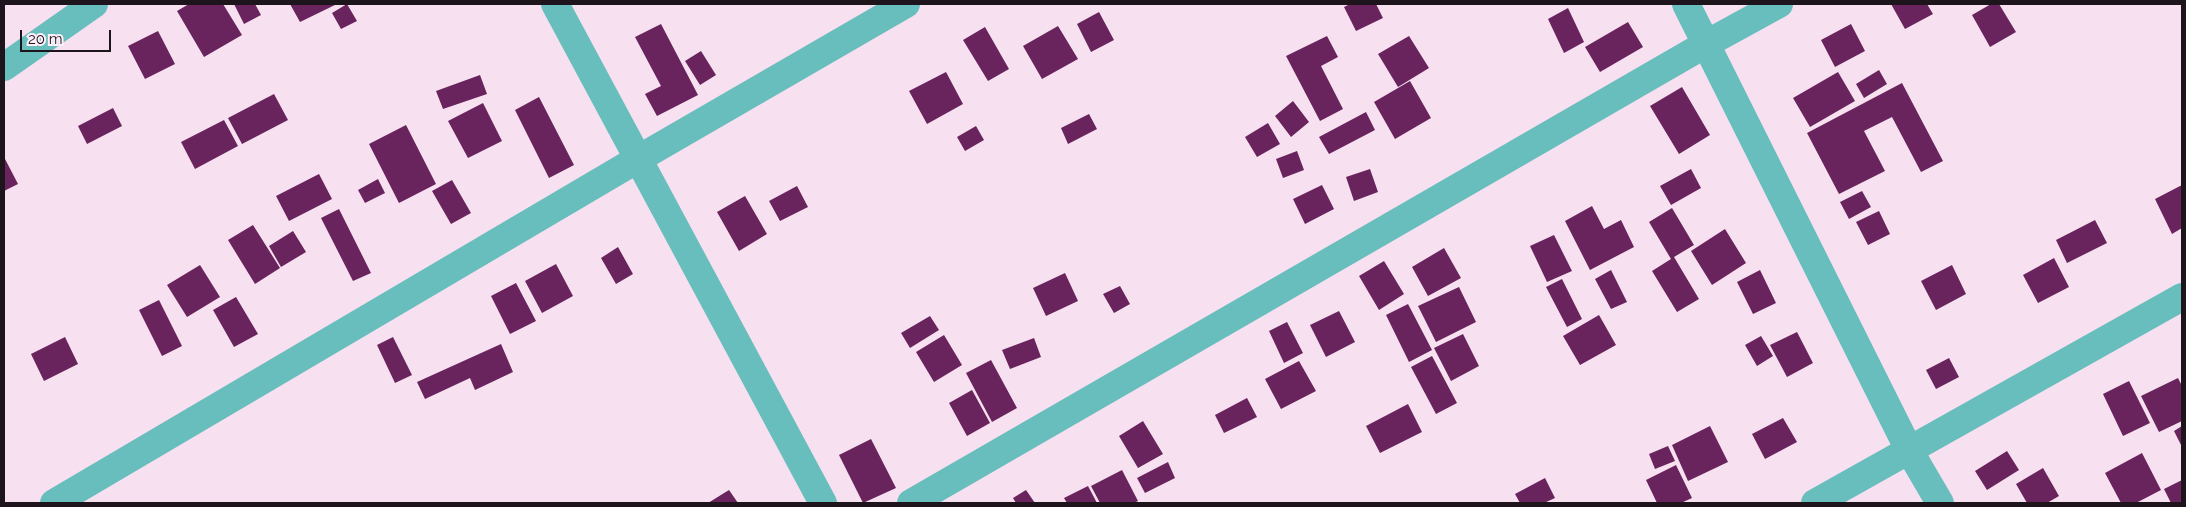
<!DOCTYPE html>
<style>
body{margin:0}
#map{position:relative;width:2186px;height:507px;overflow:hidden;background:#f7e0f0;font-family:Raleway,sans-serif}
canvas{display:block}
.frame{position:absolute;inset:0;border:5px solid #1d151b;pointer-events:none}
.scale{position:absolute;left:20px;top:30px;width:91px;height:22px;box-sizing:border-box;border:2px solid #1d151b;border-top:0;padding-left:6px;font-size:15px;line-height:18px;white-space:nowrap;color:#1d151b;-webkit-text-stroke:4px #fef0fa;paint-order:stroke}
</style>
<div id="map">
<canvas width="2186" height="507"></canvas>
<div class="frame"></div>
<div class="scale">20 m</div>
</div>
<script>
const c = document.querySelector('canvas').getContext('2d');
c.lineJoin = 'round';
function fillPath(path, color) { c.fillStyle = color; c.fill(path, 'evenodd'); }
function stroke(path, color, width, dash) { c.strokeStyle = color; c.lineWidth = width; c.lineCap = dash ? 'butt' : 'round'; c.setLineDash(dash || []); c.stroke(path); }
fillPath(new Path2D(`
 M189 4H223L242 35 204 57 177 11Z
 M234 4H255L261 15 244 24Z
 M290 4H337L300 22Z
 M347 4 357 21 341 29 332 13Z
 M1350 4H1376L1383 18 1356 31 1344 7Z
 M1891 4H1927L1933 14 1905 29Z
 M1991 4H1999L2016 32 1990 47 1972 15Z
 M1568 8 1584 42 1564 53 1548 19Z
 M1099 12 1114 40 1091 52 1077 24Z
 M1628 22 1643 47 1600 72 1585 47Z
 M661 24 698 95 657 116 645 94 661 86 635 37Z
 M1851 24 1865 51 1835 67 1821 40Z
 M1058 26 1078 59 1042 79 1023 46Z
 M985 27 1009 69 988 81 963 40Z
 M158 31 175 64 145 79 128 46Z
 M1327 36 1338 57 1321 66 1343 109 1320 121 1286 56Z
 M1409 36 1429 68 1398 87 1378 54Z
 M701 51 716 75 700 85 685 61Z
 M1879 70 1887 84 1864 98 1856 84Z
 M946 72 963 104 927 124 909 91Z
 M1838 72 1855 101 1810 127 1793 98Z
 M480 75 487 94 443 109 436 91Z
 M1410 81 1431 118 1395 139 1374 102Z
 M1902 83 1943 161 1921 172 1892 117 1864 131 1885 171 1839 194 1807 133Z
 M1682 87 1710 135 1679 154 1650 106Z
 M274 94 288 120 242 144 228 118Z
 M539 97 574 165 549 178 515 110Z
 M1293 101 1309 122 1291 137 1275 116Z
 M483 103 502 141 468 158 448 121Z
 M113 108 122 126 87 144 78 126Z
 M1366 112 1375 130 1329 154 1319 137Z
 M1089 114 1097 129 1068 144 1061 128Z
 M224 120 238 146 195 169 181 142Z
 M1268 123 1280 144 1257 157 1245 137Z
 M406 125 436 184 399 203 369 144Z
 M976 126 984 140 965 151 957 137Z
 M1297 151 1304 170 1283 178 1276 159Z
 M4 157 18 184 4 191Z
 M1370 169 1378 192 1354 201 1346 177Z
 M1691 169 1701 188 1671 205 1660 186Z
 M319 174 332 199 289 221 276 196Z
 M378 179 385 193 365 203 358 190Z
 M452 180 471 213 451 224 432 191Z
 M1322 185 1334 209 1305 224 1293 199Z
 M2182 185V228L2172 234 2155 199Z
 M797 186 808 207 780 221 769 201Z
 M1862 191 1871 207 1849 219 1840 202Z
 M745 196 767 234 739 251 717 212Z
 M1592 206 1604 229 1621 220 1634 247 1590 270 1565 221Z
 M1672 208 1694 245 1674 257 1699 299 1677 312 1652 271 1671 259 1649 222Z
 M339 209 371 273 353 281 321 218Z
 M1879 211 1890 234 1868 245 1856 222Z
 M2095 220 2107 243 2067 263 2056 240Z
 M253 225 280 268 255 284 228 240Z
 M1725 229 1746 263 1712 285 1691 251Z
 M293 231 306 252 281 267 269 246Z
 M1554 235 1572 271 1547 282 1530 246Z
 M618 247 633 274 616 284 601 258Z
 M1444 248 1461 278 1428 296 1412 267Z
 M2054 258 2069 287 2038 303 2023 275Z
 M1384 261 1404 294 1379 310 1359 276Z
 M556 264 573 296 542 313 525 281Z
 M200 265 220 297 187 317 167 285Z
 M1952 265 1966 294 1936 310 1921 281Z
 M1611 270 1627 302 1611 309 1595 279Z
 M1760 270 1776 303 1753 314 1737 282Z
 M1065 273 1078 301 1046 316 1033 288Z
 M1562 279 1582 319 1567 327 1546 287Z
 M516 283 536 321 510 334 491 296Z
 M1120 286 1130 304 1114 313 1103 294Z
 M1459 287 1476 322 1436 342 1418 306Z
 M236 297 258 334 234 347 213 310Z
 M159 300 182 346 162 356 139 310Z
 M1408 304 1432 350 1409 362 1386 315Z
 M1339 311 1355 342 1326 357 1310 325Z
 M1599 315 1616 345 1580 365 1563 336Z
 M930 316 939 330 910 348 901 333Z
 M1287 322 1303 353 1284 363 1269 331Z
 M1797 332 1813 363 1787 377 1770 345Z
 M1463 334 1479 366 1451 381 1434 348Z
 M944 335 962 365 934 382 916 352Z
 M1761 336 1773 356 1757 366 1745 345Z
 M65 337 78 364 44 381 31 354Z
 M393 337 412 375 395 383 377 345Z
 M1034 338 1041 357 1010 369 1002 350Z
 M501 344 513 372 475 390 470 378 425 399 417 382Z
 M1432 356 1457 403 1436 414 1411 367Z
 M1949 358 1959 377 1936 389 1926 370Z
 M991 360 1017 408 992 422 966 373Z
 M1299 361 1316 391 1281 409 1265 379Z
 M2178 378 2182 386V421L2159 432 2141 396Z
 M2129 381 2150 423 2123 436 2103 394Z
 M972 390 990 423 967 436 949 403Z
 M1247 398 1257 417 1224 433 1215 415Z
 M1408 404 1422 432 1380 453 1366 426Z
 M1783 418 1797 442 1765 459 1752 434Z
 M1143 421 1163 454 1138 468 1119 436Z
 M1710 426 1728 462 1688 481 1672 445Z
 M2182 426V447L2174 431Z
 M871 439 896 488 863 503 839 455Z
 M1668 446 1675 461 1655 469 1649 454Z
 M2007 451 2019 470 1987 490 1975 471Z
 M2142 453 2161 490 2136 503H2121L2105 473Z
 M1168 462 1175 478 1145 493 1137 478Z
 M1676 465 1692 498 1681 503H1657L1646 480Z
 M2043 468 2059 496 2047 503H2027L2016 484Z
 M1122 470 1138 501 1134 503H1100L1091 486Z
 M1545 478 1555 498 1544 503H1520L1515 494Z
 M2182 480V503H2171L2164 489Z
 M1088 486 1097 503H1067L1064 498Z
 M729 490 738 503H708Z
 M1026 490 1035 503H1016L1013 498Z`), '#69235d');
stroke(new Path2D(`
 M555 4 823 503
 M1686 4 1909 450 1940 503
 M4 67 94 4
 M54 503 638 159 906 4
 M911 503 1706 44 1779 4
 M1815 503 2182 297`), '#68bdbd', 28);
</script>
